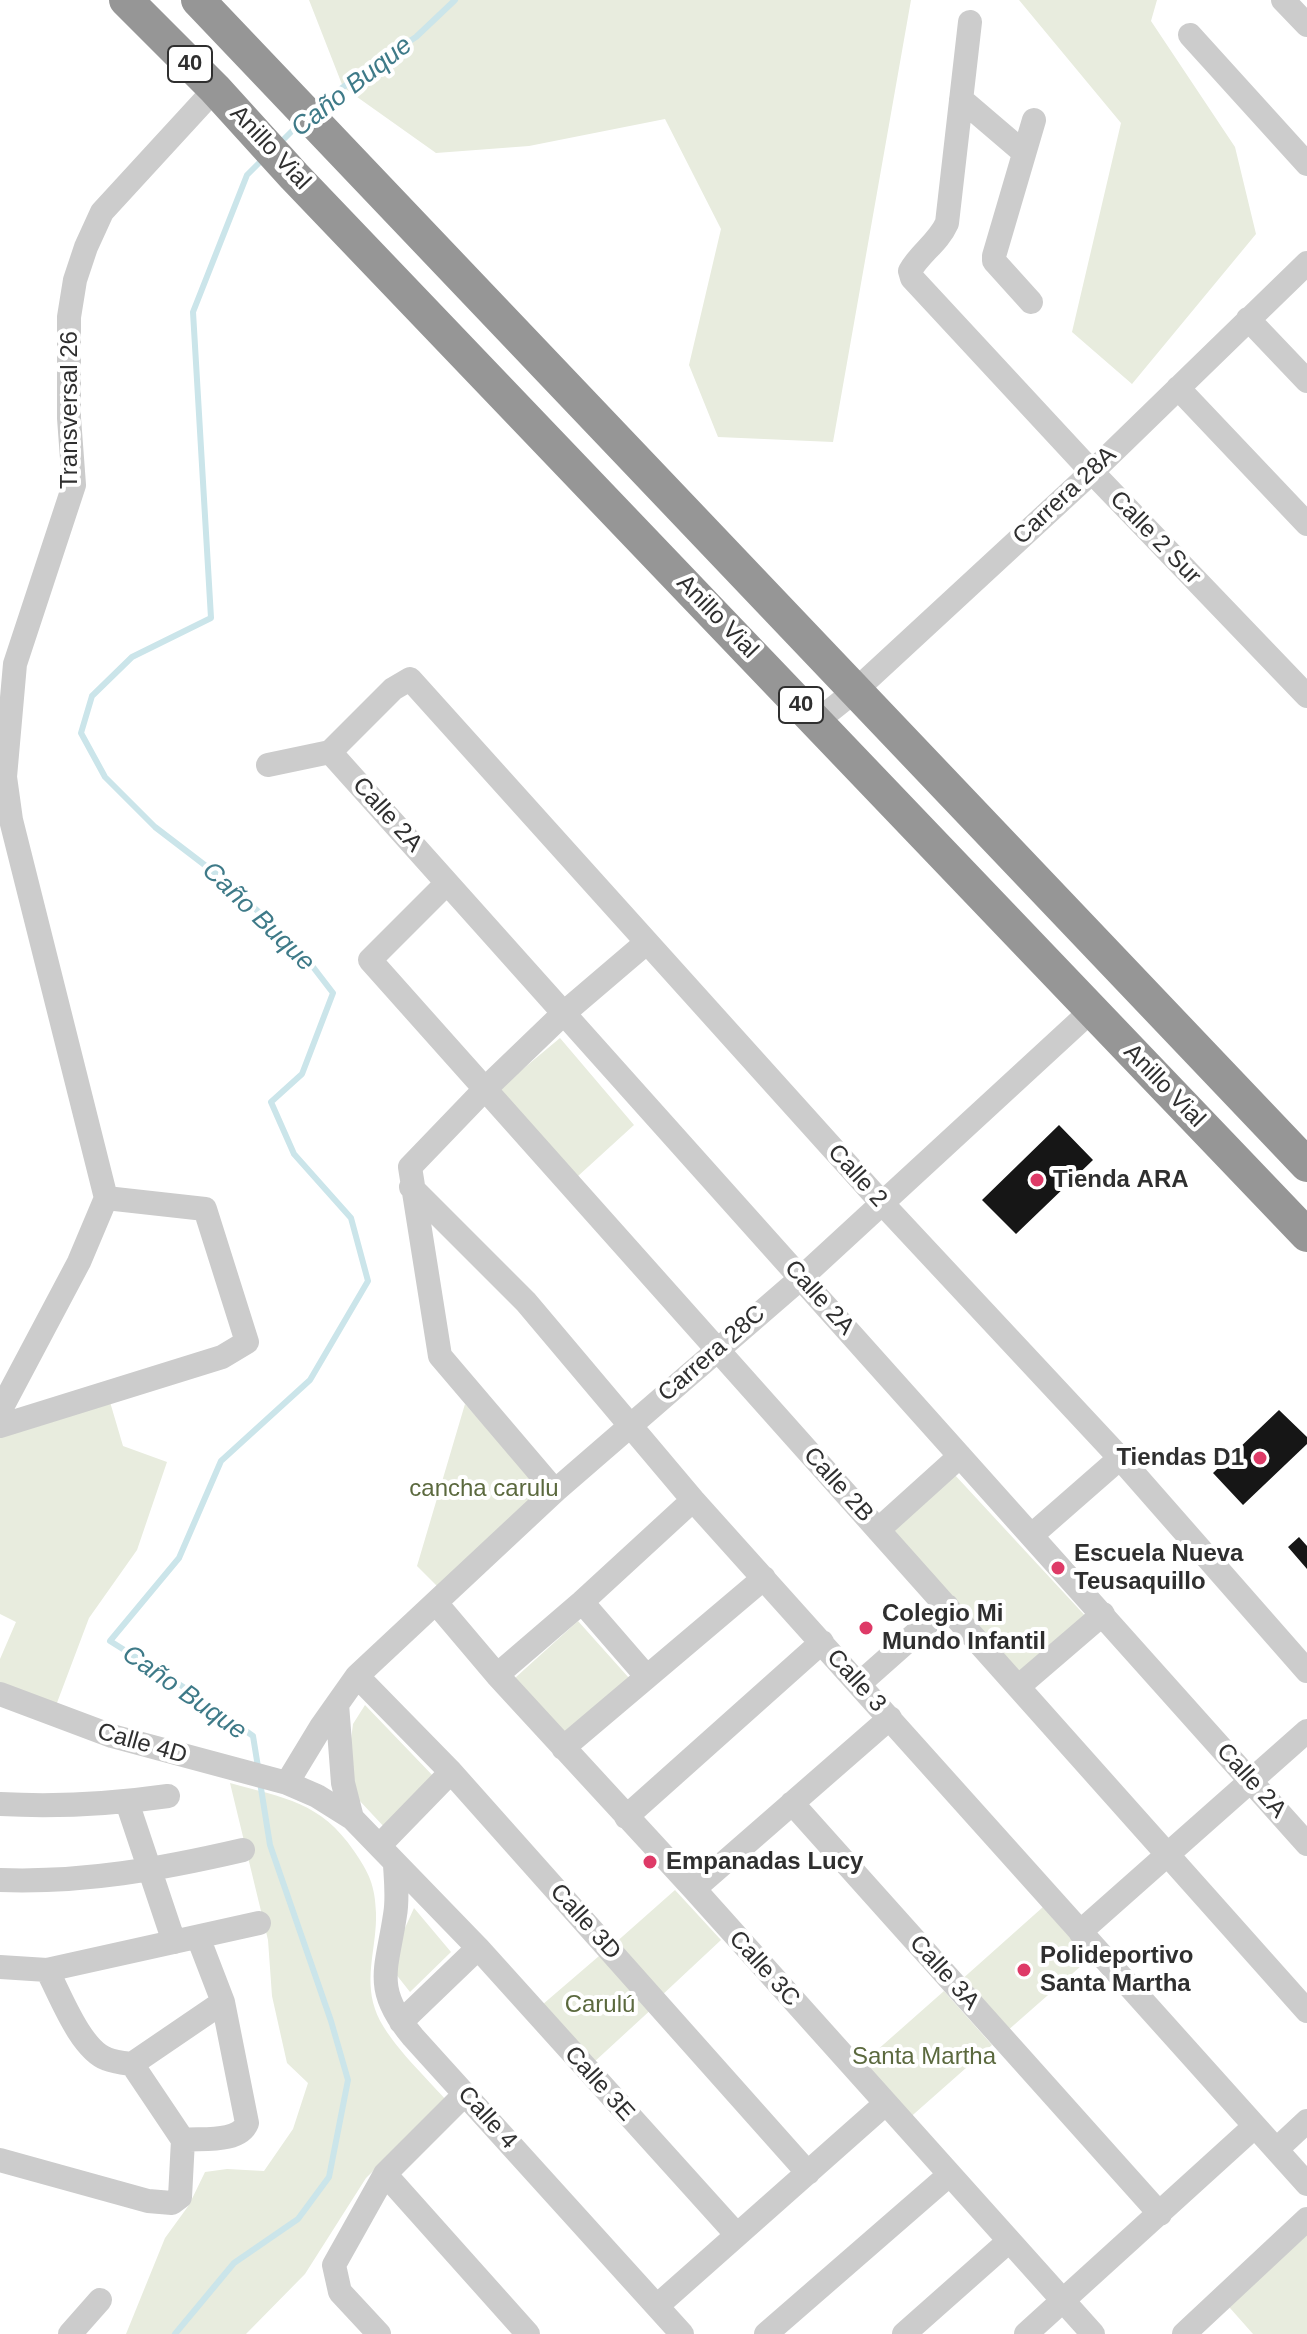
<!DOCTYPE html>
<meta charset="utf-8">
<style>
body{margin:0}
canvas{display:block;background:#fff}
</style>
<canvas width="1307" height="2334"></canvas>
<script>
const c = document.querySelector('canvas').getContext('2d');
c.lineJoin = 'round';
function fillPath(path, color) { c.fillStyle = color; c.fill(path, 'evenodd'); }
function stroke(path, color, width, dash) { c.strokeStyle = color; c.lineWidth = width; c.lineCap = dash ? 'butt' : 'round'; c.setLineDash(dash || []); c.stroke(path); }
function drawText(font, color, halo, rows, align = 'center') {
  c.font = font + ' Helvetica,sans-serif'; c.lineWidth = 8; c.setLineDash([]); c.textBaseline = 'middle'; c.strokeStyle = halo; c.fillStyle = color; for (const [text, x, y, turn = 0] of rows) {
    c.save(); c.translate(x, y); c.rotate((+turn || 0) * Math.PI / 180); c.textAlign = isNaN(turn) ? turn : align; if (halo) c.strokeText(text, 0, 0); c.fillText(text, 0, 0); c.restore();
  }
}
fillPath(new Path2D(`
 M309 0H911L833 442 718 437 689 365 721 229 665 119 529 146 436 153 343 87Z
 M1019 0H1157L1151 21 1235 147 1256 234 1132 384 1072 332 1121 123Z
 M560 1038 634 1125 566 1187 487 1099Z
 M110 1402 123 1446 167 1462 137 1550 89 1618 52 1716 0 1692V1659L16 1622 0 1614V1430Z
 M465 1404 543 1491 440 1589 417 1566Z
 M954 1474 1090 1621 1016 1688 884 1540Z
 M578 1621 629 1678 566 1734 515 1678Z
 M365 1705 436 1779 386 1829 358 1799 349 1756 353 1724Z
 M230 1783C284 1798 321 1802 354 1851 369 1873 375 1885 376 1913 377 1946 364 1976 375 2009 384 2038 425 2076 446 2100L366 2178 305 2274 246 2334H126L165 2238 189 2205 205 2172 227 2169 264 2171 293 2129 308 2083 287 2063 272 1996 268 1940Z
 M675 1890 721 1940 660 1997 614 1944Z
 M1043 1907 1089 1959 1006 2032 960 1981Z
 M414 1908 451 1952 410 1992 395 1973 400 1939Z
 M606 1950 655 2006 593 2063 542 2005Z
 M944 1991 992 2045 906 2121 858 2067Z
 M1307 2225V2334H1253L1222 2299Z`), '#e8ecde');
stroke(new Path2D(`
 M317 107 367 69 416 37 455 0
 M280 143 300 123
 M258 1767 253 1736 185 1688 110 1641 179 1558 221 1461 310 1380 368 1281 351 1218 294 1154 271 1102 302 1074 333 993 300 950 223 879 155 827 105 777 81 733 92 696 132 657 211 618 193 312 247 175 263 159
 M175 2334 234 2263 298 2219 329 2177 348 2080 331 2021 270 1845 260 1782`), '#cbe5ea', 6);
fillPath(new Path2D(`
 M1059 1125 1093 1160 1016 1234 982 1200Z
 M1279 1410 1307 1437V1444L1243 1505 1213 1473Z
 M1299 1537 1307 1546V1569L1288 1547Z`), '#161616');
stroke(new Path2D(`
 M1283 0 1307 25
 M970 22 947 223C938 243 920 253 910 271L912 278 1092 472 1307 696
 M1190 35 1307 164
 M961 99 1023 152
 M1031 302 994 261V256L1034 120
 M1248 319 1307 381
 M1178 388 1307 524
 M816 722 856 690 1092 472 1307 263
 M330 752 1307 1844
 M268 765 330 752 393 689 410 679 881 1202 1120 1458 1307 1671
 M447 883 370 960 1307 2011
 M411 1187 526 1302 693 1500 1307 2184
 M106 1198 11 820 5 777 15 664 74 485 69 418V317L75 280 86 247 102 212 215 89
 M0 1411 79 1262 106 1198
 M0 1426 222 1357 247 1342 205 1209 106 1198
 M555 1491 440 1356 410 1167 485 1089 564 1013 646 943
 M878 1530 960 1456
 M1032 1535 1120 1458
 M582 1602 647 1677
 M436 1603 497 1675 694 1889 1093 2334
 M497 1675 582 1602 693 1500
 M357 1676 451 1772 808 2173
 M859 1684 947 1606
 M1018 1687 1103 1614
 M0 1694 112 1736 287 1783 317 1796 352 1818 478 1948 737 2235
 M337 1704 343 1783 352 1818
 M563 1748 764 1578
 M287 1783 321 1727 357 1676 555 1491 801 1278 1092 1010
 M127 1802 174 1942
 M792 1803 1160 2214
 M0 1804C56 1807 112 1804 168 1796
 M626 1817 822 1642
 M380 1845 451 1772
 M395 1865C396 1881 398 1899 395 1915 387 1970 372 1988 413 2037L682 2334
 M0 1880C84 1883 161 1869 243 1850
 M694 1889 890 1718
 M1080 1932 1307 1731
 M0 1967 47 1970 259 1923
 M47 1970C60 1994 80 2049 107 2059 114 2062 124 2063 132 2064
 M401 2022 478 1948
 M132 2064 223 2002
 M183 2140C202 2138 239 2143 247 2123L223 2002 198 1937
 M1277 2149 1307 2121
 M0 2160 148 2201 172 2203 180 2197 183 2140 132 2064
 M385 2174 528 2334
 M657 2306 885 2104
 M70 2334 100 2300
 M379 2334 340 2292 334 2265 385 2174 465 2094
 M766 2334 949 2175
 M904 2334 1009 2241
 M1026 2334 1255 2126
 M1184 2334 1307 2219`), '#ccc', 24);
stroke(new Path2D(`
 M126 0 215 89 294 176 1307 1235
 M198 0 1307 1165`), '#969696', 34);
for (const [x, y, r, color] of [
 [1037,1180,8,"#de3a67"],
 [1260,1458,8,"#de3a67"],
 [1058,1568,8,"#de3a67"],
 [866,1628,8,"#de3a67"],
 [650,1862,8,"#de3a67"],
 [1024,1970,8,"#de3a67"]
]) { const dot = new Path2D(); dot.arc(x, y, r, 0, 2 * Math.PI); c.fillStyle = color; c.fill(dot); stroke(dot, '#fff', 3); }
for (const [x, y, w] of [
 [190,64,44],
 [801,705,44]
]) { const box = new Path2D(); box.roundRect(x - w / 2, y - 18, w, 36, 6); c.fillStyle = '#fff'; c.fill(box); stroke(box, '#2f2f2f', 2); }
drawText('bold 22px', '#2f2f2f', null, [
 ["40",190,64],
 ["40",801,705]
]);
drawText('24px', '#2f2f2f', '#fff', [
 ["Anillo Vial",270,148,47],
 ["Transversal 26",70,410,-90],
 ["Carrera 28A",1065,496,-43],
 ["Calle 2 Sur",1155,538,46],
 ["Anillo Vial",717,617,46],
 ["Calle 2A",387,815,48],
 ["Anillo Vial",1164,1086,46],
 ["Calle 2",857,1176,48],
 ["Calle 2A",819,1298,48],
 ["Carrera 28C",712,1354,-41],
 ["Calle 2B",838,1485,48],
 ["Calle 3",856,1681,48],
 ["Calle 4D",142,1744,16],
 ["Calle 2A",1251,1781,48],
 ["Calle 3D",585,1922,48],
 ["Calle 3C",764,1969,48],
 ["Calle 3A",944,1973,48],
 ["Calle 3E",599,2084,48],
 ["Calle 4",487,2118,48]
]);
drawText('bold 24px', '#2f2f2f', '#fff', [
 ["Tienda ARA",1053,1180],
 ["Tiendas D1",1244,1458,"right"],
 ["Escuela Nueva",1074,1554],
 ["Teusaquillo",1074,1582],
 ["Colegio Mi",882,1614],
 ["Mundo Infantil",882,1642],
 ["Empanadas Lucy",666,1862],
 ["Polideportivo",1040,1956],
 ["Santa Martha",1040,1984]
], 'left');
drawText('24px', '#5b693e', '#fff', [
 ["cancha carulu",484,1489],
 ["Carulú",600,2005],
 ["Santa Martha",924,2057]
]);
drawText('italic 26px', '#3e7a88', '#fff', [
 ["Caño Buque",352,87,-38],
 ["Caño Buque",258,917,44],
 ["Caño Buque",184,1693,35]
]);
</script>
